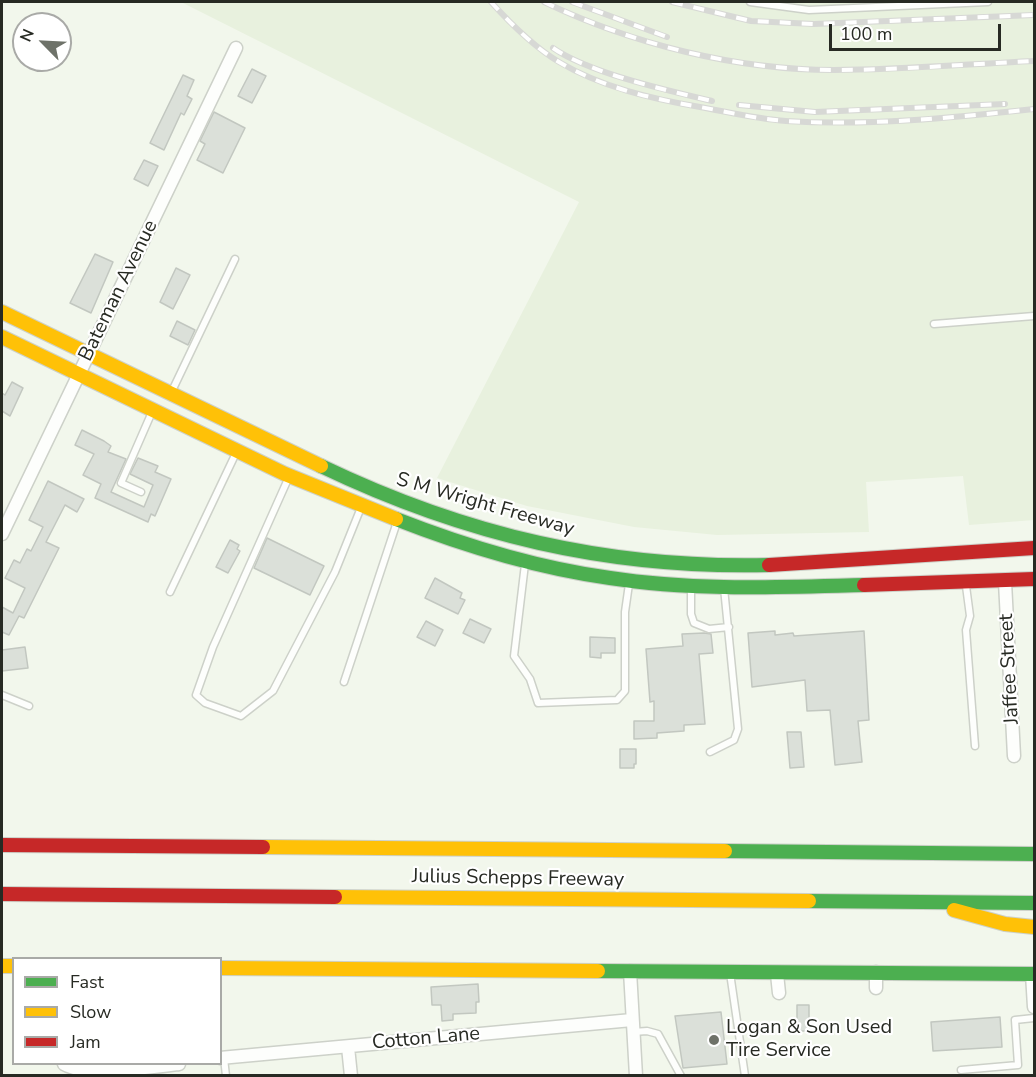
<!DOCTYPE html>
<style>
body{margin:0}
#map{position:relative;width:1036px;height:1077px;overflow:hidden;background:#f2f7ec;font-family:"Nunito Sans",sans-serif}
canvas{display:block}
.frame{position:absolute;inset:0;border:3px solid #272a23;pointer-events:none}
.legend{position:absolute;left:12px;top:957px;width:210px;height:108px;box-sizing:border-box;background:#fff;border:2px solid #a9aaa7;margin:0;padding:8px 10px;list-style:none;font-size:18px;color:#272a23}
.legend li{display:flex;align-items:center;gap:12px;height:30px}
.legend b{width:30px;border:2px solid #a9aaa7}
.north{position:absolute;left:12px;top:12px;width:60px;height:60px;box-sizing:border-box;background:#fff;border:2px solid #a9aaa7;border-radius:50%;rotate:294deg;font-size:16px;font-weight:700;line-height:24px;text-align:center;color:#272a23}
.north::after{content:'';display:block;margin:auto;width:21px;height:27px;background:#6e7269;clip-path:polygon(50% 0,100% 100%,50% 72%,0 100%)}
.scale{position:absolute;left:829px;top:24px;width:172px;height:27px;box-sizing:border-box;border:3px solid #272a23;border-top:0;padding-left:8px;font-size:18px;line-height:21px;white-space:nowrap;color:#272a23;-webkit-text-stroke:4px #fff;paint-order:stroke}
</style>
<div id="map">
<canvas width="1036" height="1077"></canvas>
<div class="frame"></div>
<ul class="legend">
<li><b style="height:8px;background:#4caf50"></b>Fast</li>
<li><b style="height:8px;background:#ffc107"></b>Slow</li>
<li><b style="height:8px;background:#c62828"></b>Jam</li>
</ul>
<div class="north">N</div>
<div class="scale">100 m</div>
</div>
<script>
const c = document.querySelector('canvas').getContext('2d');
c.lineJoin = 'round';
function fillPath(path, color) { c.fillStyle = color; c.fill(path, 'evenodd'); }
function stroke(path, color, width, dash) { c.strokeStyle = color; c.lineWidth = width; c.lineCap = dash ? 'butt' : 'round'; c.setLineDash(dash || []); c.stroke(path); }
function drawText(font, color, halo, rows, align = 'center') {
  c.font = font + ' "Nunito Sans",sans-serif'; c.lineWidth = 4.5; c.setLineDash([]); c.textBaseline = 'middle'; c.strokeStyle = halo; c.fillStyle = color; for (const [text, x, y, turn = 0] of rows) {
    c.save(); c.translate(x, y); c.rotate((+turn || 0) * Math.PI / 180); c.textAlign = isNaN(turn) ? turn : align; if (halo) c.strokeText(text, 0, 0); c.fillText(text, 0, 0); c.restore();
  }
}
fillPath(new Path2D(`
 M181 2H1034V520L969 525 963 476 866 482 869 532 717 535 634 527 527 506 437 478 579 202Z`), '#e8f1de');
const building = new Path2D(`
 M252 69 266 76 252 103 238 96Z
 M183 75 194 80 187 96 192 99 184 115 181 113 164 150 150 143Z
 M214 112 245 128 223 173 197 160 205 144 200 141Z
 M144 160 158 166 148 186 134 179Z
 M95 254 113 262 91 313 70 303Z
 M176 268 190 275 173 309 160 302Z
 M177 321 195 330 188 345 170 336Z
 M12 382 23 388 10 416 2 411V393L5 395Z
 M82 430 104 441 111 446 108 452 126 459 111 492 144 507 153 485 130 474 138 458 158 466 155 472 171 479 155 516 151 514 148 522 95 498 101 484 83 475 94 454 75 445Z
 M48 481 84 499 77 512 65 505 46 542 59 548 24 618 19 616 9 635 2 632V607L13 613 25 588 5 578 14 560 20 563 27 549 31 551 43 527 29 520Z
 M267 538 324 566 310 595 254 568Z
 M230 540 239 545 237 549 240 551 228 573 216 567Z
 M435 578 462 593 460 598 465 600 458 614 425 598Z
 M470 619 491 629 484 643 463 633Z
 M426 621 443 630 435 646 417 637Z
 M775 631V635L793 633 794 636 864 631 869 720 858 721 862 762 835 765 830 710 807 711 805 680 752 687 748 633Z
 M704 633 711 634 713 653 699 654 705 724 684 725V731L657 733V738L634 739V721H654V701L650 702 646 649 683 646 682 634Z
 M590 637 615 638V653H601V658L590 657Z
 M25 647 28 668 2 671V650Z
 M787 732H801L804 767 790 768Z
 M620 749H636V764H634V768H620Z
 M478 984 479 1002H476V1013L453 1014V1020L442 1021 441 1005H432L431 987Z
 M797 1005H809V1031H797Z
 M721 1012 727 1064 683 1068 675 1016Z
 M1000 1017 1002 1047 933 1051 931 1022Z`);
fillPath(building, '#dbe0d9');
stroke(building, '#c2c7c0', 1.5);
const lane = new Path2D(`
 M750 2 809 10 988 2
 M934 324 1034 316
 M172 391 235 259
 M288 479 213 647 196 695 205 703 241 716 273 691 335 572 360 510
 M141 492 121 483 152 412
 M525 564 514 656 530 679 538 703 617 700 625 691V612L629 584
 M966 586 970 616 966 630 975 746
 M691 589V614L694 623 709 629 729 627
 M170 592 236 453
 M344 682 397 522
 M2 695 29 706
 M710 752 734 740 738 729 724 588
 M730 973 745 1076
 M633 1032 647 1031 658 1034 681 1076
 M224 1058 226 1076
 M961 1070 1018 1065 1015 1020 1034 1018`);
const street = new Path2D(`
 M2 534 236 48
 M1005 582 1014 756
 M630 971 636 1076
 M876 972V988
 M777 974 779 993
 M1032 974 1034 1007
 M348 1047 351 1076
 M220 1058 632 1020
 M64 1064C86 1077 149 1068 179 1064`);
const fast = new Path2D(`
 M321 466C465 535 609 569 769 565
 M396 519C465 546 537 568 610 578 694 591 780 587 864 585
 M725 851 1034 854
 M809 901 1034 903
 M598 971 1034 974`);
const slow = new Path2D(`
 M2 312 321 466
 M2 337 285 474 396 519
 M263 847 725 851
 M335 897 809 901
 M954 910 1005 924 1034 927
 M2 966H14
 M220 968 598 971`);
const jam = new Path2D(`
 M769 565 1034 548
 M864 585 1034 579
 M2 845 263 847
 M2 894 335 897`);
stroke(lane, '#cdd1c9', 9);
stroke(street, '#cdd1c9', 15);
stroke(fast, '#cdd1c9', 16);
stroke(slow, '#cdd1c9', 16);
stroke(jam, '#cdd1c9', 16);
stroke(lane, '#fdfefc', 6);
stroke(street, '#fdfefc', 12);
stroke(fast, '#4caf50', 14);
stroke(slow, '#ffc107', 14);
stroke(jam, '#c62828', 14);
const rail = new Path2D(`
 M491 2C510 23 534 47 559 62 601 87 652 99 700 107 728 112 757 119 786 121 869 126 952 118 1034 109
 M544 2C632 44 736 70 834 70 901 70 968 64 1034 61
 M572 2 667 37
 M672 2 751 21 814 24 1034 15
 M553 48C589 73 669 91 712 101
 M739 105 815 112 1005 104`);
stroke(rail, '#d7d8d5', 6);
stroke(rail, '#fff', 4, [11]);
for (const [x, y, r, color] of [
 [714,1040,6,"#6e7269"]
]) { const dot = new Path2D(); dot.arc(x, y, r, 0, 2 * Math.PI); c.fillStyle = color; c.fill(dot); stroke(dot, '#fff', 2); }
drawText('20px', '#272a23', '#fff', [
 ["Bateman Avenue",119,291,-64],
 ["S M Wright Freeway",485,505,16],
 ["Jaffee Street",1010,669,-93],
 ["Julius Schepps Freeway",518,879,1],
 ["Cotton Lane",426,1039,-5]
]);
drawText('20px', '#272a23', '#fff', [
 ["Logan & Son Used",726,1028],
 ["Tire Service",726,1051]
], 'left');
</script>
